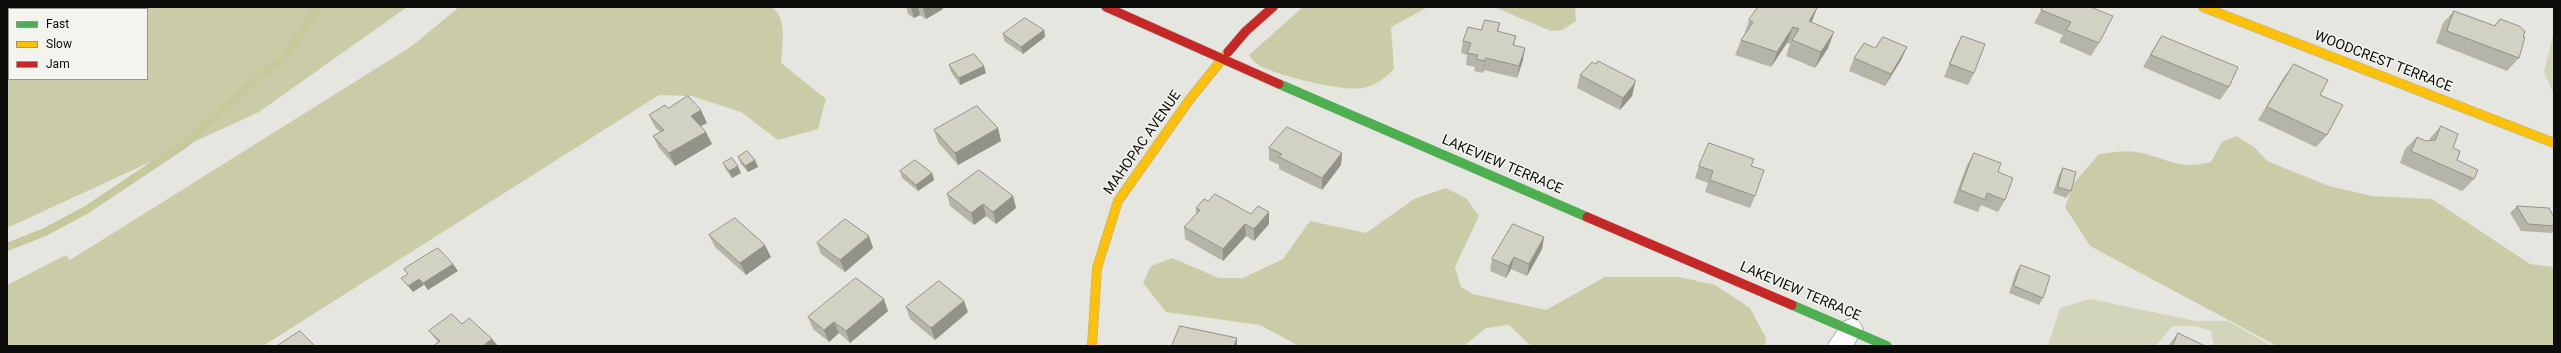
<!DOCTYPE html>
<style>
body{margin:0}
#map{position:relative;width:2561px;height:353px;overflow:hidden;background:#e6e6e1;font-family:Roboto,sans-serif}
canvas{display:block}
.frame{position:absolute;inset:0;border:8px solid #0c0c0a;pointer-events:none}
.legend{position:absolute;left:8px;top:8px;width:140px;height:72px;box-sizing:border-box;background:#f4f4ee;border:1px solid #979793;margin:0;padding:5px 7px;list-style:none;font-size:12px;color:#0c0c0a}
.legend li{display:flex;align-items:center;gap:8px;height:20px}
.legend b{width:20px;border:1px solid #979793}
</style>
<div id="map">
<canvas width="2561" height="353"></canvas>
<div class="frame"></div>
<ul class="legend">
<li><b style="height:5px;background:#4caf50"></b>Fast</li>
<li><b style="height:5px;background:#ffc107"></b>Slow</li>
<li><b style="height:5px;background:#c62828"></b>Jam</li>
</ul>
</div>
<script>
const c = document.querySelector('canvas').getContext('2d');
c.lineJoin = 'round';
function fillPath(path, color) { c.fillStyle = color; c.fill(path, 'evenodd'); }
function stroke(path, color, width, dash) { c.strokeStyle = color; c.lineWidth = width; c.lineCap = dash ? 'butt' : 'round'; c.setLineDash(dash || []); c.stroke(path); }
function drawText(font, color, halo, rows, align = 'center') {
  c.font = font + ' Roboto,sans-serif'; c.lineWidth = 3; c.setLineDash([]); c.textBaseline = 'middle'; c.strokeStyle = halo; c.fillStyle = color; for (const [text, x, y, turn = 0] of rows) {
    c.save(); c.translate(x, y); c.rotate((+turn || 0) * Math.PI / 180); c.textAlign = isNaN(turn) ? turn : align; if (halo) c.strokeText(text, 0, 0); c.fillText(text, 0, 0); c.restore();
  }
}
fillPath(new Path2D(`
 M2554 31V95L2544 72Z
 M2090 299 2196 321H2228L2272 346H2214L2211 331 2194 326H2172L2156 346H2048L2060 308Z`), '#d3d5ba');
fillPath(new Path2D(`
 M7 7H407L259 112 7 228ZM9 9H147V79H9Z
 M459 7H772C788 19 782 46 781 63L826 99 818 129 778 140 741 112 692 96 659 95 263 346H7V285L66 255 70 260 412 46Z
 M1303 7H1428L1391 27 1394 69C1384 79 1376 85 1363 88 1344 92 1273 75 1257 64 1254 62 1251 58 1249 55Z
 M1494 7H1575L1576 21 1562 30 1551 31Z
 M2236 136 2254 147 2267 161 2329 186 2372 196 2432 199 2530 264 2554 267V346H2277L2090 246 2065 207 2074 183 2099 154C2111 153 2125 150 2136 152 2167 157 2177 171 2211 162L2222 142Z
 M1446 188 1467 199 1479 216 1455 267 1461 287 1473 294 1546 310 1605 277H1679L1715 285 1750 308 1766 338 1765 346H1531L1509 325 1486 328 1464 346H1299L1260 325 1166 312 1143 283 1151 266 1172 258 1219 278H1243L1283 259 1310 221 1366 233 1414 199Z`), '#cacca7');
stroke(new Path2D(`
 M7 247 45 232 86 210 185 144 252 83 287 55 318 7`), '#c6c99b', 8);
const street = new Path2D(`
 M1851 319 1859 322 1863 329 1853 346H1827L1843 322Z`);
const fast = new Path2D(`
 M1279 84 1587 217
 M1792 305 1887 346`);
const slow = new Path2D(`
 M2203 7 2554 143
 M1092 346 1097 268 1118 201 1190 99 1228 52`);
const jam = new Path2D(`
 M1106 7 1279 84
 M1228 52 1246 31 1273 7
 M1587 217 1792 305`);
stroke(street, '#adada9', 2);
stroke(fast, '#adada9', 10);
stroke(slow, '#adada9', 10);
stroke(jam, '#adada9', 10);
fillPath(street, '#fbfbfa');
stroke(fast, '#4caf50', 9);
stroke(slow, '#ffc107', 9);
stroke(jam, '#c62828', 9);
fillPath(new Path2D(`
 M906 7H943V9L926 19 920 15 914 18 908 14Z
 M2043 7H2090L2099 43 2091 56 2059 42 2063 35 2034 23Z
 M2454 11 2494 26 2500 19 2519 58 2507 71 2436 43 2443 23Z
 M1749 20 1812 22 1828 48 1815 68 1786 56 1790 44 1787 43 1771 67 1735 55 1741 40 1744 36Z
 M1500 23 1498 32 1516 36 1514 45 1523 60 1517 78 1484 70 1483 73 1474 71 1475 67 1466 65 1467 55 1461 53 1463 41 1481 30Z
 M1044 30 1045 37 1023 54 1004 41 1003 34Z
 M1962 36 1974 73 1968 85 1944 77 1955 49Z
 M2162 36 2229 87 2220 100 2143 67 2154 48Z
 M1907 47 1901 60 1885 86 1849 71 1854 58 1875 48Z
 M2294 64 2327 135 2316 147 2258 120 2284 77Z
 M949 65 986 73 960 85 951 72Z
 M1580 75 1635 83 1632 96 1620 110 1577 88Z
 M668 108 707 123 701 126 712 144 675 166 659 148 653 136 660 132 655 127 649 115Z
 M2441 126 2453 148 2457 160 2474 179 2462 191 2400 163 2405 149 2417 137 2426 141H2429L2430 138Z
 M998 128 1001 141 958 165 938 142 934 130Z
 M1269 148 1342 153 1341 165 1322 190 1279 169V165L1269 160Z
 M1974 153 1998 172 2005 200 1998 212 1981 205 1978 212 1953 203 1967 165Z
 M738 157 755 160 758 167 748 172 741 164Z
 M723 163 741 173 732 178 726 170Z
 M1699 166H1751L1755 196 1750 208 1705 192 1708 183 1695 178Z
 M2063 168 2071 191 2066 198 2053 193 2059 175Z
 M900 171 932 173 934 180 918 191 902 178Z
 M947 194 1013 196 1016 208 996 224 986 216 974 225 950 206Z
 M1208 201 1251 214 1269 212V224L1254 241 1246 236 1223 261 1185 239 1184 227 1196 214V208Z
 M2517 206 2554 217V232L2552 233 2521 231 2510 213Z
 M709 235 771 257 746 275 715 247Z
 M869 236 873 248 845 272 821 254 817 243Z
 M1544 237 1542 249 1527 276 1511 269 1506 278 1490 271 1492 259Z
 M2021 265 2043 298 2039 305 2009 293 2016 272Z
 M906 307 968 312 935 340 910 319Z
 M888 311 850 343 839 333 829 342 813 329 808 317Z
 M462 324 492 339 498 346H433L438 342 429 331Z
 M2178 333 2205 346H2168Z`), '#b4b5a8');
fillPath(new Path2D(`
 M911 7H918L920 15 914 18Z
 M923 7H943V9L926 19Z
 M1817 8 1811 24 1809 21Z
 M1793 27 1787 43 1771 67 1777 52Z
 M1044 30 1045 37 1023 54 1021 47Z
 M1834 32 1828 48 1815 68 1821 52Z
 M1907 47 1901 60 1885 86 1891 74Z
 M1525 48 1523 60 1517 78 1519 66Z
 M1486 58 1484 70 1483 73 1485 61Z
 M984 66 986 73 960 85 959 78Z
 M1635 83 1632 96 1620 110 1623 98Z
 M701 110 707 123 697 128 691 116Z
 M998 128 1001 141 958 165 955 153Z
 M706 132 712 144 675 166 669 153Z
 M1342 153 1341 165 1322 190V178Z
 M755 160 758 167 748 172 745 166Z
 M738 166 741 173 732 178 729 171Z
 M932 173 934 180 918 191 916 185Z
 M1013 196 1016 208 996 224 993 212Z
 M983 204 986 216 974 225 971 213Z
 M1269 212V224L1254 241V229Z
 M1245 224 1246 236 1223 261V249Z
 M869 236 873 248 845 272 840 260Z
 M1544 237 1542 249 1527 276 1529 264Z
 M765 245 771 257 746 275 740 263Z
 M1514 257 1511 269 1506 278 1509 266Z
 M453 264 458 271 428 290 423 283Z
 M419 279 424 285 413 292 408 286Z
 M884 299 888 311 850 343 846 331Z
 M964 301 968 312 935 340 931 328Z
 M834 322 839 333 829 342 824 330Z
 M1237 338V346H1234Z
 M492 339 498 346H483Z`), '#929388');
const building = new Path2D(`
 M1758 7H1814L1817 8 1809 21 1834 32 1821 52 1792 40 1799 29 1793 27 1777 52 1741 40 1753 22 1749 20Z
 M2043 7H2090L2113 16 2099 43 2066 30 2071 22 2041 10Z
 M2454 11 2495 26 2500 19 2519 26 2525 31 2523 37H2525L2519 58 2447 31Z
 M1025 18 1044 30 1021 47 1003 34Z
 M1485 20 1500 23 1497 31 1516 36 1513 45 1525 48 1519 66 1486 58 1485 61 1476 59 1478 55 1467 53 1471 43 1463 41 1468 27 1481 30Z
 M1962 36 1985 44 1974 73 1950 64Z
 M2162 36 2238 67 2229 87 2151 55Z
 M1883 37 1907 47 1891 74 1854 58 1864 43 1875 48Z
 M974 54 984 66 959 78 949 65Z
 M1598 61 1635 80V83L1623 98 1580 75 1592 62 1596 64Z
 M2294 64 2328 80 2320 95 2343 105 2327 135 2267 107Z
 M688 96 701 110 691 116 706 132 669 153 653 136 664 130 649 115 665 105 668 108Z
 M977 106 998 128 955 153 934 130Z
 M2441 126 2458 134 2453 148 2460 151 2457 160 2478 170 2474 179 2411 151 2417 137 2426 141 2435 140Z
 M1287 127 1342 153 1322 178 1279 157 1282 154 1269 148Z
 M1709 143 1754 159 1751 166 1764 170 1755 196 1710 180 1713 171 1699 166Z
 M747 151 755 160 745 166 738 157Z
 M1974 153 2001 163 1998 172 2013 178 2005 200 1987 193 1985 200 1960 190Z
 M732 158 738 166 729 171 723 163Z
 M915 160 932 173 916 185 900 171Z
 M2063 168 2076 172 2071 191 2058 187Z
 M979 170 1013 196 993 212 983 204 971 213 947 194Z
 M1215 194 1251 214 1258 206 1269 212 1254 229 1245 224 1223 249 1184 227 1200 210 1196 208 1204 199 1208 201Z
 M2517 206 2549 208 2554 217V226L2528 224Z
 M735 218 765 245 740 263 709 235Z
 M845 219 869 236 840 260 817 243Z
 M1513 224 1544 237 1529 264 1514 257 1509 266 1492 259Z
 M438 248 453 264 423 283 419 279 408 286 401 278 408 274 404 269Z
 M2021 265 2050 276 2043 298 2014 286Z
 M856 278 884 299 846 331 834 322 824 330 808 317Z
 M939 281 964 301 931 328 906 307Z
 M452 314 462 324 469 318 492 339 483 346H433L440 341 429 331Z
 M1180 326 1237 338 1234 346H1172Z
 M300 331 315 346H277Z
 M2178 333 2205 346H2173Z`);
fillPath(building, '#d1d2c3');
stroke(building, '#929388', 1);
drawText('14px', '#0c0c0a', '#f4f4ee', [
 ["WOODCREST TERRACE",2383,62,21],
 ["MAHOPAC AVENUE",1143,143,-55],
 ["LAKEVIEW TERRACE",1502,165,23],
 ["LAKEVIEW TERRACE",1800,292,23]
]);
</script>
